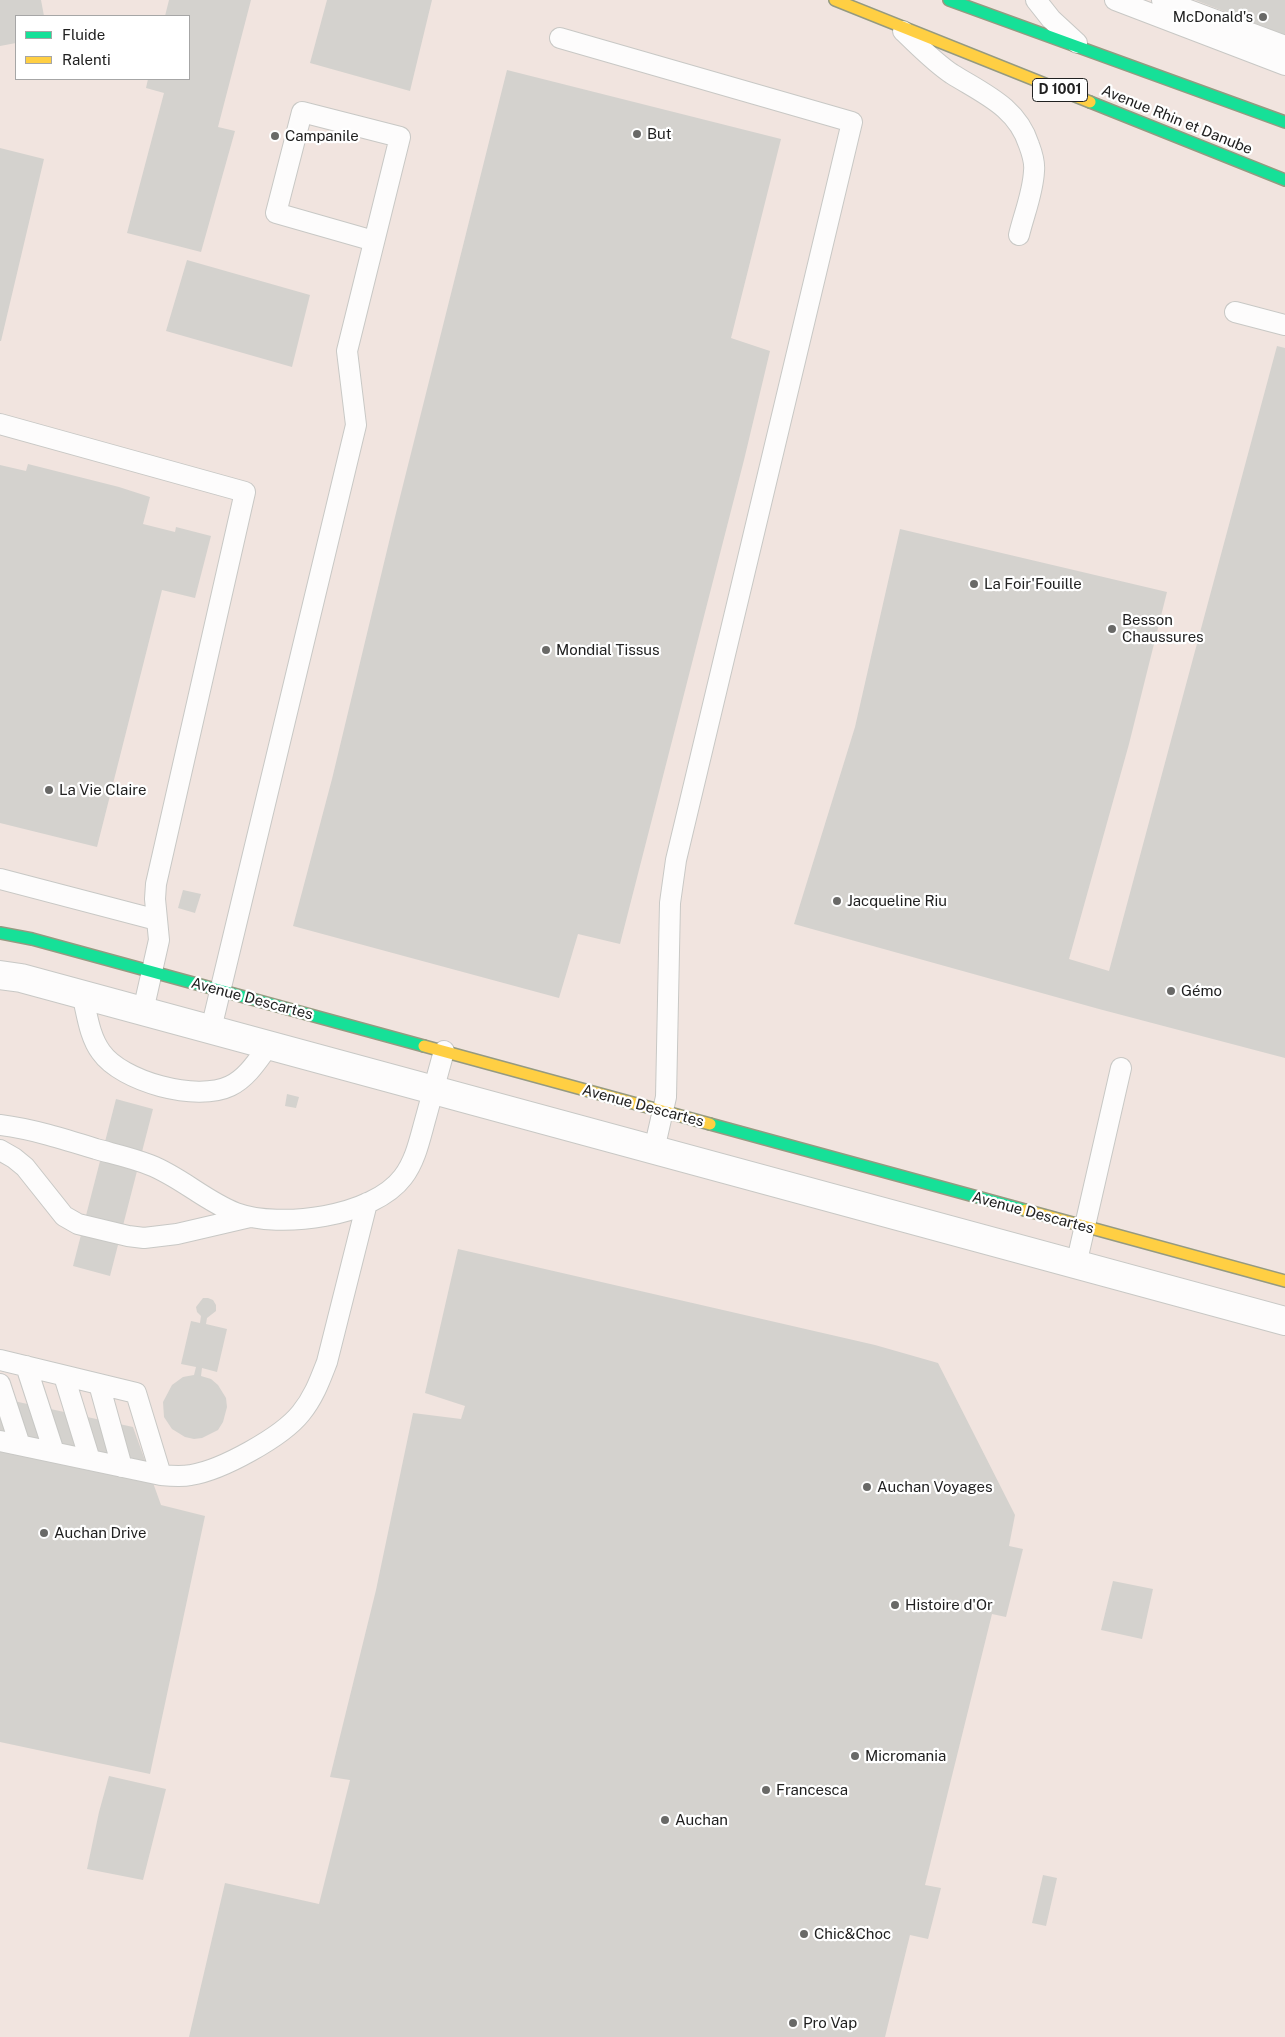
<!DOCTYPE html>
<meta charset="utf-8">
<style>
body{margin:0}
#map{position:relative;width:1285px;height:2037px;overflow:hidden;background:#efeee9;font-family:"Public Sans",sans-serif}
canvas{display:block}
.legend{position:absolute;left:15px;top:15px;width:175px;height:65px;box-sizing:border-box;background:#fff;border:1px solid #a6a6a6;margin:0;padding:6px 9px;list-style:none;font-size:15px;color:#212121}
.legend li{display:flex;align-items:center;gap:10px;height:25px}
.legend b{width:25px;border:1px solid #a6a6a6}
</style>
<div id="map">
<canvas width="1285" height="2037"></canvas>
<ul class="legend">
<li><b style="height:6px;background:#16e098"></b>Fluide</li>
<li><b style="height:6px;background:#ffcf43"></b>Ralenti</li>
</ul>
</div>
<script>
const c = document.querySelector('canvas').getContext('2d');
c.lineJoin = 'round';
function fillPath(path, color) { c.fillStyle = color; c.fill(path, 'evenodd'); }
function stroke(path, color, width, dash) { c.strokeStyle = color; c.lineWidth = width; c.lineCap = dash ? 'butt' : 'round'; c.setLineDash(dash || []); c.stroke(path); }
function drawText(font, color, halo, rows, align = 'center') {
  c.font = font + ' "Public Sans",sans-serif'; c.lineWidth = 4.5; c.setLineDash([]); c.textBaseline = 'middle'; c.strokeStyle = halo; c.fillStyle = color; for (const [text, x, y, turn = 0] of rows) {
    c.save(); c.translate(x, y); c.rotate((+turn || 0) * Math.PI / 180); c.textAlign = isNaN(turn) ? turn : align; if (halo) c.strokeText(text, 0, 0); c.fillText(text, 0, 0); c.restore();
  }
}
fillPath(new Path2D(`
 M0 0H1285V2037H0ZM16 16H189V79H16Z`), '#f1e4df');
fillPath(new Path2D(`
 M0 0H41L44 16H16V43L0 46Z
 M169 0H251L218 127 235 131 201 252 127 233 164 93 146 88 148 79H189V16H165Z
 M327 0H432L410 91 310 63Z
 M1195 0H1285V35Z
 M507 70 781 139 731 338 770 351 744 460 620 944 578 934 559 998 293 926 332 779 395 517Z
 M0 148 44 159 1 341H0Z
 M187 260 310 295 292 367 166 331Z
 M1277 346 1285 348V1058L1099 1009 794 924 855 727 900 529 1167 592 1129 744 1069 959 1109 971Z
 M28 464 119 487 150 497 143 524 175 532 176 527 211 536 195 598 162 590 97 847 0 823V465L26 471Z
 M183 890 201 894 195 913 178 908Z
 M287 1094 299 1097 296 1108 285 1106Z
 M116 1099 153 1109 110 1276 73 1266Z
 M458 1249 875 1345 938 1363 1015 1515 1009 1546 1023 1549 1006 1617 992 1614 925 1885 941 1888 928 1939 910 1935 885 2037H189L225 1883 319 1904 350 1780 330 1777 376 1590 413 1413 461 1419 465 1406 425 1393Z
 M203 1298H208L213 1300 216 1305V1311L207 1318 206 1324 227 1329 217 1372 202 1368 201 1376 211 1379 218 1385 226 1398 227 1407 223 1422 218 1430 202 1438 194 1439 185 1437 172 1429 164 1417 163 1402 172 1385 183 1377 194 1375 196 1367 181 1364 191 1321 200 1323 201 1316 197 1312 196 1307Z
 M0 1398 133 1427 161 1505 205 1516 150 1774 0 1742Z
 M1113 1581 1153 1589 1142 1639 1101 1630Z
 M109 1776 166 1789 143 1880 87 1869 99 1812Z
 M1043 1875 1057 1878 1046 1926 1032 1923Z`), '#d4d2ce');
const lane = new Path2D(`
 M1036 0 1051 19 1077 43
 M1115 0 1285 65
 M1162 0 1285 46
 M903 31C919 46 934 62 952 74 984 94 1017 107 1029 145 1032 153 1035 163 1034 171 1033 193 1024 214 1019 235
 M560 38 852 122 676 860 670 903 666 1097 654 1150
 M1235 312 1285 325
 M0 424 245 492 156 884 155 899 159 940 143 1011
 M0 879 157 920
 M82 994C87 1013 89 1036 101 1052 122 1082 197 1102 230 1086 247 1078 258 1060 269 1045
 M211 1029 356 425 347 351 400 137 302 112 276 213 374 241
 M0 1125C32 1129 64 1139 96 1149 114 1154 133 1158 150 1165 181 1177 205 1201 236 1213 280 1229 373 1217 403 1177 416 1160 420 1138 426 1117 432 1095 438 1073 444 1051
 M0 1150 14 1158 25 1167 64 1216 78 1224 128 1236 144 1238 177 1234 250 1217
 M1076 1265 1121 1068
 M0 1360 136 1393 161 1475
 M26 1366 54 1452
 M64 1376 90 1460
 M0 1384 20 1445
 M99 1384 122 1467
 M0 1441 161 1475C171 1476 181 1477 191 1475 222 1470 282 1437 301 1413 314 1397 320 1380 327 1362L367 1203`);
const street = new Path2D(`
 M0 975 21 978 1285 1321`);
const fast = new Path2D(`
 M949 0 1285 122
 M1090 102 1285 180
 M0 933 32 939 424 1046
 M710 1124 1025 1210`);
const slow = new Path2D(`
 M835 0 1090 102
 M424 1046 710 1124
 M1025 1210 1285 1281`);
stroke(lane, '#c8c8c5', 22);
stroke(street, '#c8c8c5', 30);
stroke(fast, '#959a80', 14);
stroke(slow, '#959a80', 14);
stroke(lane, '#fdfcfc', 20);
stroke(street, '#fdfcfc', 28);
stroke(fast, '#16e098', 11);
stroke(slow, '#ffcf43', 11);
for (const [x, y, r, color] of [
 [1263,17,5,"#696967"],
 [637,134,5,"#696967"],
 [275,136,5,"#696967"],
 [974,584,5,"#696967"],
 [1112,629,5,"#696967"],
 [546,650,5,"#696967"],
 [49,790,5,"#696967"],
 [837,901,5,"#696967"],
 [1171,991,5,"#696967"],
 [867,1487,5,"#696967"],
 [44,1533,5,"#696967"],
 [895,1605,5,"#696967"],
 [855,1756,5,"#696967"],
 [766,1790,5,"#696967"],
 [665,1820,5,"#696967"],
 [804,1934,5,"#696967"],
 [793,2023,5,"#696967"]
]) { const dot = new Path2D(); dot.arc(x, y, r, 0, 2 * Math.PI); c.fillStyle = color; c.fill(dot); stroke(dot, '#fff', 2); }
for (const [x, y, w] of [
 [1060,90,55]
]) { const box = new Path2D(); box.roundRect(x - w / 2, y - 11.5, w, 23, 4); c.fillStyle = '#fff'; c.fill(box); stroke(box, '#212121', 1); }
drawText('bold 14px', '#212121', null, [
 ["D 1001",1060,90]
]);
drawText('15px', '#212121', '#fff', [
 ["McDonald's",1253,17,"right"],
 ["But",647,134],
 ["Campanile",285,136],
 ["La Foir'Fouille",984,584],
 ["Besson",1122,620],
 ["Chaussures",1122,637],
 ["Mondial Tissus",556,650],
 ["La Vie Claire",59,790],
 ["Jacqueline Riu",847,901],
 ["Gémo",1181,991],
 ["Auchan Voyages",877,1487],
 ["Auchan Drive",54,1533],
 ["Histoire d'Or",905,1605],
 ["Micromania",865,1756],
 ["Francesca",776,1790],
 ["Auchan",675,1820],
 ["Chic&Choc",814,1934],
 ["Pro Vap",803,2023]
], 'left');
drawText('15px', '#212121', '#fff', [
 ["Avenue Rhin et Danube",1177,120,22],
 ["Avenue Descartes",252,999,15],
 ["Avenue Descartes",643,1106,15],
 ["Avenue Descartes",1033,1213,15]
]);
</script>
